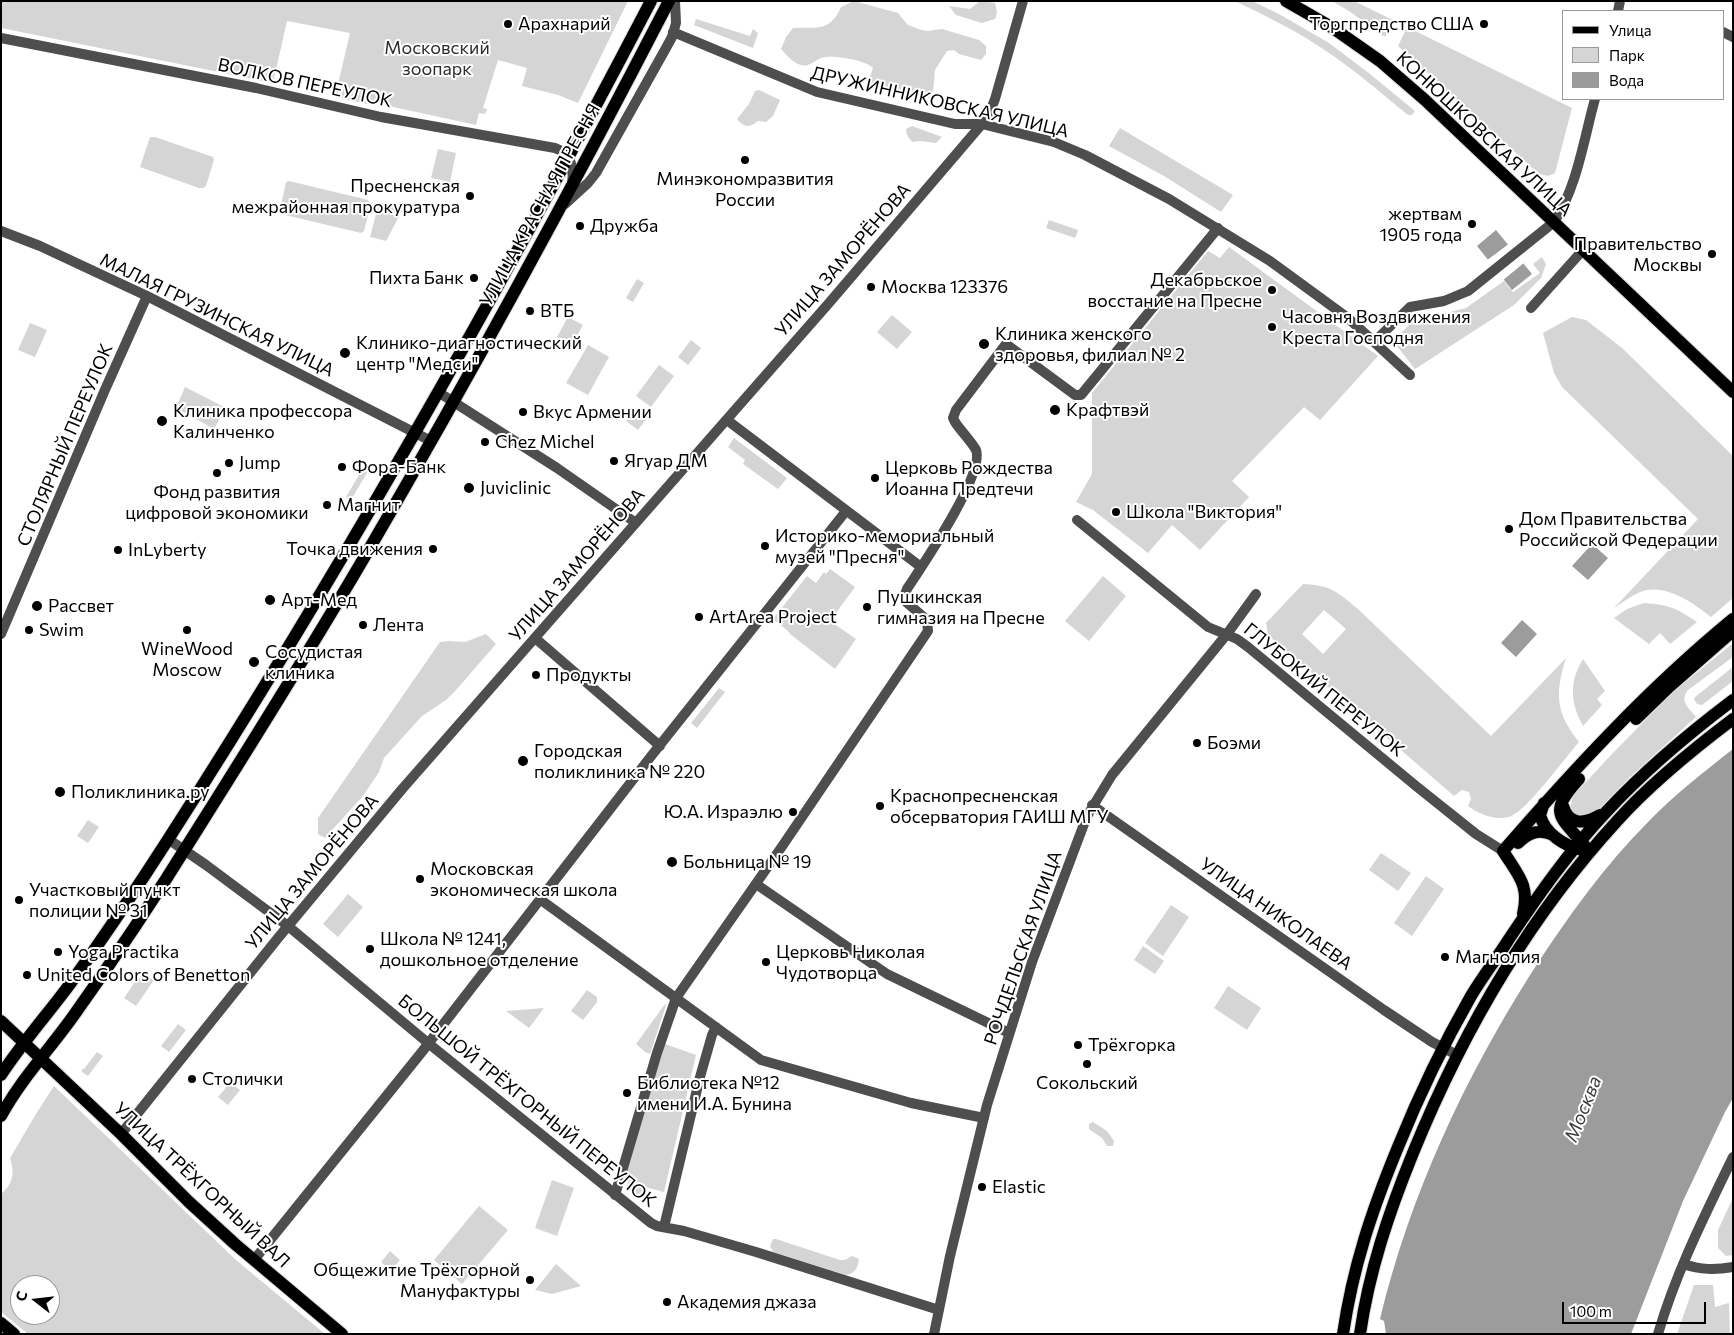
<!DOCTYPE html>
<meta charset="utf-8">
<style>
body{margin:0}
#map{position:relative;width:1734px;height:1335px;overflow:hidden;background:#fff;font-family:Commissioner,sans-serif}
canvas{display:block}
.frame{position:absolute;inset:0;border:2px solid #000;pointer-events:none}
.legend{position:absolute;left:1562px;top:10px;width:162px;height:90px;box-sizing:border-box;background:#fff;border:1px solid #999;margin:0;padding:6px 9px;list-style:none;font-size:15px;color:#000}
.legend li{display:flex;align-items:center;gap:10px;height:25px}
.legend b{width:25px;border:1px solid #999}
.north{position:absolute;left:10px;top:1275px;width:50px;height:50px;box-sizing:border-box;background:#fff;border:1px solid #999;border-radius:50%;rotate:286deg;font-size:14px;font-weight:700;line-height:20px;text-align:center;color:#000}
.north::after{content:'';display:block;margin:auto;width:18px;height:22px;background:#000;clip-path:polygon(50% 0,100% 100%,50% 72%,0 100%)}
.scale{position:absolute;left:1562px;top:1302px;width:144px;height:22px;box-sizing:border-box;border:2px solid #000;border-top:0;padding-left:6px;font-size:15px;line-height:18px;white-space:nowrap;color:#000;-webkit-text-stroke:4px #fff;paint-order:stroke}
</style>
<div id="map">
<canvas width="1734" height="1335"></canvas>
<div class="frame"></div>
<ul class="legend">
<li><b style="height:6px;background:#000"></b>Улица</li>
<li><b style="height:14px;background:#d5d5d5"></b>Парк</li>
<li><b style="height:14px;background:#9c9c9c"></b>Вода</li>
</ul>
<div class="north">С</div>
<div class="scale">100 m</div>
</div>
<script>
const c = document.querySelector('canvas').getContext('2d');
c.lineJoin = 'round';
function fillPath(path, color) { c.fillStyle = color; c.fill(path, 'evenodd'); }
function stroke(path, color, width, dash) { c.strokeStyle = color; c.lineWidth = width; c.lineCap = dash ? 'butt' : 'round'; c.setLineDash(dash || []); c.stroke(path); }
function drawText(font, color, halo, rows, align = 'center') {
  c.font = font + ' Commissioner,sans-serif'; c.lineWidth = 4; c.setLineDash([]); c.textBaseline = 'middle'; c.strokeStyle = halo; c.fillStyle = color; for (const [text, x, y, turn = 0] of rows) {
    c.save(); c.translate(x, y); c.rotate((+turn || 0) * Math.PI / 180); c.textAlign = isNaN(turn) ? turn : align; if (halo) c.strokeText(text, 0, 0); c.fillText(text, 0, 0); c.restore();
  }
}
fillPath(new Path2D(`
 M1 1H628L578 103 558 95 522 86 527 68 498 60 483 108 487 109 485 114 479 113 476 125 375 103 372 105 335 97 350 33 287 21 273 83 1 28Z
 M854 1 898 13 908 25 921 30 928 31 942 29 979 40 986 46V54L981 60 959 54 954 50 947 51 935 70 933 93 931 98H924L866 88 873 68C866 60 831 54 821 58 817 59 814 63 810 64 799 70 788 57 781 49L786 37 793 28C818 27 830 32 841 7Z
 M980 1 995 3 997 12 995 19 982 23 956 15 949 6 970 9Z
 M1235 1H1252L1279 14 1329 43 1370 74 1415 111 1412 115H1408C1381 93 1355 70 1326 51 1297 31 1266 16 1235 1Z
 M1332 1H1354L1393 20 1385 37 1349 11Z
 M696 19 750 36 753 29 758 33 753 48 694 25Z
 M1407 27 1572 108 1555 173 1548 176 1539 174 1398 46Z
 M759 90 780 100 773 116 766 122 758 121C749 128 744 128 737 119L749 104 755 91Z
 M912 126 942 137 936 143 920 141 912 142 907 135 906 129Z
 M1120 128 1233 195 1221 212 1164 176 1109 146Z
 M150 137H155L213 157 214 160 206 186 203 188H199L140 167Z
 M438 149 456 153 450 182 431 178Z
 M289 181 368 200 371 204 364 231 361 233 281 214 280 210 286 182Z
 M379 203 403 209 386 241 370 237Z
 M1049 220 1078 230 1075 238 1046 228Z
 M1229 247 1378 356 1320 420 1304 407 1232 481 1249 497 1200 550 1172 525 1148 553 1093 510 1076 502 1092 474V393L1208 251 1220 258Z
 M1542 257 1546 264 1541 278 1514 305 1415 369 1393 341 1413 321 1466 308 1504 281 1513 292 1540 273 1533 264Z
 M637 279 644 283 633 302 626 298Z
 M892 315 912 332 897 349 877 332Z
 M568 317 583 325 572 345 557 337Z
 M1572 317 1586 320 1622 348 1733 456V598L1711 617C1694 603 1664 582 1640 592 1631 596 1622 603 1614 608L1698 519 1562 387 1554 373 1543 333Z
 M30 323 47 330 35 357 18 350Z
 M691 340 701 348 688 365 678 357Z
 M588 345 609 357 588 395 566 383Z
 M659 365 674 376 651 407 636 396Z
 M185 387 226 408 214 429 176 408Z
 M634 409 647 418 638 430 626 421Z
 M734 438 787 478 778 489 743 464 745 460 728 447Z
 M363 468 368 471 351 500 346 497Z
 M830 569 855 587 830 621 856 639 835 669 790 634 788 631 773 619 807 576 816 583 824 572 826 574Z
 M1103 576 1126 596 1089 641 1065 621Z
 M1303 584C1331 585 1337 592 1358 609L1491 736 1566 658C1555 693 1555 712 1579 742 1565 758 1527 810 1511 816 1496 822 1479 814 1468 806L1471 799 1469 792 1462 790 1454 796 1268 635 1266 623ZM1324 610 1346 629 1323 654 1302 634Z
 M1644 603C1670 605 1676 608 1697 622L1670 644 1660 633 1649 644 1614 618 1627 609Z
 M486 634 496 644 456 690 446 700 422 716 384 758 379 772 363 796 325 838 318 834V818L440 642 449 641 465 642Z
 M1733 643V657L1688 690C1679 701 1689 708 1696 717L1631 776 1594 814 1579 818 1570 808 1573 796 1611 755 1672 693Z
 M1583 659 1605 691 1597 699 1602 705 1583 726C1570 702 1569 682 1583 659Z
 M1733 667V681L1702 705 1697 704 1694 699 1695 697Z
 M719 688 725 692 697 728 691 723Z
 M88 820 99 827 88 843 77 836Z
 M1381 853 1411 873 1398 891 1369 870Z
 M1426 876 1444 889 1412 936 1394 923Z
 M348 894 363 907 338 937 323 924Z
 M1171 905 1189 917 1163 956 1145 943Z
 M1143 946 1164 961 1155 974 1134 960Z
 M145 975 154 980 136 1006 124 998 137 979Z
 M1228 986 1261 1008 1247 1030 1214 1008Z
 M587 990 597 997V1002L583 1020 571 1011Z
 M665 1004 666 1005 650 1054 645 1052 636 1044Z
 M544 1008 529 1028 506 1011Z
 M178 1024 186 1030 169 1052 161 1046Z
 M665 1044 696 1055 664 1192 645 1187 638 1198 626 1188 630 1175 626 1173Z
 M97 1052 103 1056 88 1076 82 1072V1069H84Z
 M230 1083 240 1090 228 1105 218 1097Z
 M54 1086 236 1260 325 1334H28L1 1312V1194C13 1185 15 1172 10 1158L36 1114ZM20 1285H50V1315H20Z
 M1093 1122 1107 1131 1114 1141 1113 1146H1107L1102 1138 1089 1129V1124Z
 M552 1180 574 1188 557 1236 535 1228Z
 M1733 1198V1255L1726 1256 1718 1248V1230Z
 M479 1206 508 1230 462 1284 434 1260Z
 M773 1239H776L840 1260H845L852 1256 859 1259C858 1267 855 1274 846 1275L773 1252 770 1246Z
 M390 1251 400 1260 391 1271 381 1262Z
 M556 1264 581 1286 552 1294 535 1290Z
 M1694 1285H1713L1715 1307 1729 1303 1730 1334H1677Z`), '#d5d5d5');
fillPath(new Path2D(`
 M1496 230 1532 274 1512 290 1477 246Z
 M1592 544 1608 558 1588 580 1572 566Z
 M1522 620 1537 634 1516 657 1501 643Z
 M1733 749V1098L1725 1112 1683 1201 1631 1334H1386L1384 1321 1380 1319C1410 1195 1464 1079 1532 972 1567 918 1604 866 1650 820 1675 794 1704 772 1733 749Z`), '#9c9c9c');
fillPath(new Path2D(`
 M1510 243 1525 262 1502 281 1486 261Z`), '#fff');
const major = new Path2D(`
 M1286 1 1333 28 1380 61 1425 100 1733 392
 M1636 719 1669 687 1733 631
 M1579 779C1547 814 1560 816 1585 846
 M1544 803 1540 815C1545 834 1565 846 1582 850
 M1563 806C1569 826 1585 824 1600 815
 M1518 843C1528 833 1539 828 1553 835
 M1503 851C1574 769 1649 688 1733 619
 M1503 851C1518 875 1530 885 1523 914
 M1 1021 121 1134 189 1202 235 1244 342 1334
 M1 1075C22 1043 47 1015 70 984 104 937 137 888 169 838 343 567 502 287 651 1
 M1 1116C21 1079 50 1049 74 1015 117 955 158 893 197 830 255 738 313 645 368 551 473 371 573 187 669 1
 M1 1323 14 1334
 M1343 1334C1353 1266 1372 1210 1398 1147 1419 1095 1443 1045 1471 996 1483 976 1497 958 1509 939 1539 894 1570 850 1607 811 1645 770 1688 734 1733 700
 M1360 1334C1369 1271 1389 1212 1413 1153 1462 1033 1529 917 1617 821 1651 783 1692 750 1733 719`);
stroke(major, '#dbdbdb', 14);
stroke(new Path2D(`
 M1618 11 1620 1
 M673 32 817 92 955 124H982L1054 142 1085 155 1169 199 1270 261 1348 318 1410 375
 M1723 32 1733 37
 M1 38 256 88 381 117 555 148C572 154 574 168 572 184
 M565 204 588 183 596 173 666 48 672 37 676 23 675 1
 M1 231 40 246 147 296 431 441
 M1531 308 1583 250
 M1375 341 1410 307 1444 301 1468 291 1554 222C1577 188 1584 138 1595 99
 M438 392 557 468 636 523
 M727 420 921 567
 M1077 520 1208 627 1237 639 1248 647 1416 786 1476 834 1503 851
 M1 634 104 392 147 296
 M535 638 660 746
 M1092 805 1384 1010 1432 1042 1457 1055
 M168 839 206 865 288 926 428 1043 651 1223 657 1226 684 1231 756 1252 939 1310
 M756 884 887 974 1009 1033
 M541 900 761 1060 911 1103 984 1118
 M121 1134 278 938 403 788 829 303 982 124 991 109 995 99 1023 1
 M615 1195 657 1053 676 998 783 845 928 631 927 620 905 601 904 597 907 589C922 566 985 474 976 450 972 442 960 430 955 422L953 418 956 410 1006 344 1075 395H1081L1218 228
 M664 1227 700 1077 712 1035 716 1027
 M254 1260 421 1053 652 755 846 511
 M1683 1264C1701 1270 1715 1270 1733 1267
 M934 1334 950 1256 987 1105 1032 962 1087 816 1112 775 1227 634 1256 594
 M1658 1334C1676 1272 1705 1215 1733 1157`), '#4e4e4e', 10);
stroke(major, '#000', 12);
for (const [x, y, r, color] of [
 [508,24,5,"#000"],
 [1484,24,5,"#000"],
 [745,160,5,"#000"],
 [470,196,5,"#000"],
 [1472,224,5,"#000"],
 [580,226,5,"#000"],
 [1712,254,5,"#000"],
 [474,278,5,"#000"],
 [871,287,5,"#000"],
 [1272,290,5,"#000"],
 [530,311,5,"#000"],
 [1272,327,5,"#000"],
 [984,344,6,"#000"],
 [345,353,6,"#000"],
 [1055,410,6,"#000"],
 [523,412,5,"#000"],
 [162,421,6,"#000"],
 [485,442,5,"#000"],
 [614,461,5,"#000"],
 [229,463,5,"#000"],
 [342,467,5,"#000"],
 [217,473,5,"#000"],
 [875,478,5,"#000"],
 [469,488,6,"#000"],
 [327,505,5,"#000"],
 [1116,512,5,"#000"],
 [1509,529,5,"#000"],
 [765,546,5,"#000"],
 [433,549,5,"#000"],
 [118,550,5,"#000"],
 [270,600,6,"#000"],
 [37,606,6,"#000"],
 [867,607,5,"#000"],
 [699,617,5,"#000"],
 [363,625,5,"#000"],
 [29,630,5,"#000"],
 [187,630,5,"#000"],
 [254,662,6,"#000"],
 [536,675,5,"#000"],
 [1197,743,5,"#000"],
 [523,761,6,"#000"],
 [60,792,6,"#000"],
 [880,806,5,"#000"],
 [793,812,5,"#000"],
 [672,862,6,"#000"],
 [420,879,5,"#000"],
 [19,900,5,"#000"],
 [370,949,5,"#000"],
 [58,952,5,"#000"],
 [1445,957,5,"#000"],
 [766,962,5,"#000"],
 [27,975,5,"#000"],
 [1078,1045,5,"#000"],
 [1087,1064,5,"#000"],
 [192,1079,5,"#000"],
 [627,1093,5,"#000"],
 [982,1187,5,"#000"],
 [530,1280,5,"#000"],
 [667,1302,5,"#000"]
]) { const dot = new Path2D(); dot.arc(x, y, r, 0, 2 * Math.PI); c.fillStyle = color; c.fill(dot); stroke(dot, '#fff', 2); }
drawText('18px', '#000', '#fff', [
 ["Арахнарий",518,24],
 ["Торгпредство США",1474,24,"right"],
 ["Минэкономразвития",745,179,"center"],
 ["России",745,200,"center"],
 ["Пресненская",460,186,"right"],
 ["межрайонная прокуратура",460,207,"right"],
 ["жертвам",1462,214,"right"],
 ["1905 года",1462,235,"right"],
 ["Дружба",590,226],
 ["Правительство",1702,244,"right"],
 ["Москвы",1702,265,"right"],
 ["Пихта Банк",464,278,"right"],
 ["Декабрьское",1262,280,"right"],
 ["восстание на Пресне",1262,301,"right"],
 ["Москва 123376",881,287],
 ["ВТБ",540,311],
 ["Часовня Воздвижения",1282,317],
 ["Креста Господня",1282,338],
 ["Клиника женского",995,334],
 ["здоровья, филиал № 2",995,355],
 ["Клинико-диагностический",356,343],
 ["центр \"Медси\"",356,364],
 ["Крафтвэй",1066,410],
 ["Клиника профессора",173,411],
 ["Калинченко",173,432],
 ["Вкус Армении",533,412],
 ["Chez Michel",495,442],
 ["Ягуар ДМ",624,461],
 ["Jump",239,463],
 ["Фора-Банк",352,467],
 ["Церковь Рождества",885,468],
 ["Иоанна Предтечи",885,489],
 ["Juviclinic",480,488],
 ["Фонд развития",217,492,"center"],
 ["цифровой экономики",217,513,"center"],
 ["Магнит",337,505],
 ["Школа \"Виктория\"",1126,512],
 ["Дом Правительства",1519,519],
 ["Российской Федерации",1519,540],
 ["Историко-мемориальный",775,536],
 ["музей \"Пресня\"",775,557],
 ["Точка движения",423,549,"right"],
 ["InLyberty",128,550],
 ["Пушкинская",877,597],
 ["гимназия на Пресне",877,618],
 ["Арт-Мед",281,600],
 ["Рассвет",48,606],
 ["ArtArea Project",709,617],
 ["Лента",373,625],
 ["Swim",39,630],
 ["WineWood",187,649,"center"],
 ["Moscow",187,670,"center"],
 ["Сосудистая",265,652],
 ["клиника",265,673],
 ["Продукты",546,675],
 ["Боэми",1207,743],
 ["Городская",534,751],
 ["поликлиника № 220",534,772],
 ["Поликлиника.ру",71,792],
 ["Краснопресненская",890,796],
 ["обсерватория ГАИШ МГУ",890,817],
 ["Ю.А. Израэлю",783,812,"right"],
 ["Больница № 19",683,862],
 ["Московская",430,869],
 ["экономическая школа",430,890],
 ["Участковый пункт",29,890],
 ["полиции № 31",29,911],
 ["Школа № 1241,",380,939],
 ["дошкольное отделение",380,960],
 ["Yoga Practika",68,952],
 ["Церковь Николая",776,952],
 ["Чудотворца",776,973],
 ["Магнолия",1455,957],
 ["United Colors of Benetton",37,975],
 ["Трёхгорка",1088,1045],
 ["Столички",202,1079],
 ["Библиотека №12",637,1083],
 ["имени И.А. Бунина",637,1104],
 ["Сокольский",1087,1083,"center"],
 ["Elastic",992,1187],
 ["Общежитие Трёхгорной",520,1270,"right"],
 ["Мануфактуры",520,1291,"right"],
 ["Академия джаза",677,1302]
], 'left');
drawText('18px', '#2c2c2c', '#fff', [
 ["Московский",437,48],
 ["зоопарк",437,69]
]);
drawText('18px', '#000', '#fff', [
 ["ВОЛКОВ ПЕРЕУЛОК",305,83,12],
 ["ДРУЖИННИКОВСКАЯ УЛИЦА",940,102,13],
 ["КОНЮШКОВСКАЯ УЛИЦА",1484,134,43],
 ["УЛИЦА КРАСНАЯ ПРЕСНЯ",540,205,-61],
 ["УЛИЦА ЗАМОРЁНОВА",843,260,-49],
 ["МАЛАЯ ГРУЗИНСКАЯ УЛИЦА",217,315,26],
 ["СТОЛЯРНЫЙ ПЕРЕУЛОК",65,445,-67],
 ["УЛИЦА ЗАМОРЁНОВА",577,565,-49],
 ["ГЛУБОКИЙ ПЕРЕУЛОК",1324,690,39],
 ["УЛИЦА ЗАМОРЁНОВА",312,872,-50],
 ["УЛИЦА НИКОЛАЕВА",1276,914,35],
 ["РОЧДЕЛЬСКАЯ УЛИЦА",1023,948,-71],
 ["БОЛЬШОЙ ТРЁХГОРНЫЙ ПЕРЕУЛОК",527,1101,39],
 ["УЛИЦА ТРЁХГОРНЫЙ ВАЛ",202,1185,43]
]);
drawText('italic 19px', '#3d3d3d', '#fff', [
 ["Москва",1583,1109,-68]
]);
</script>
